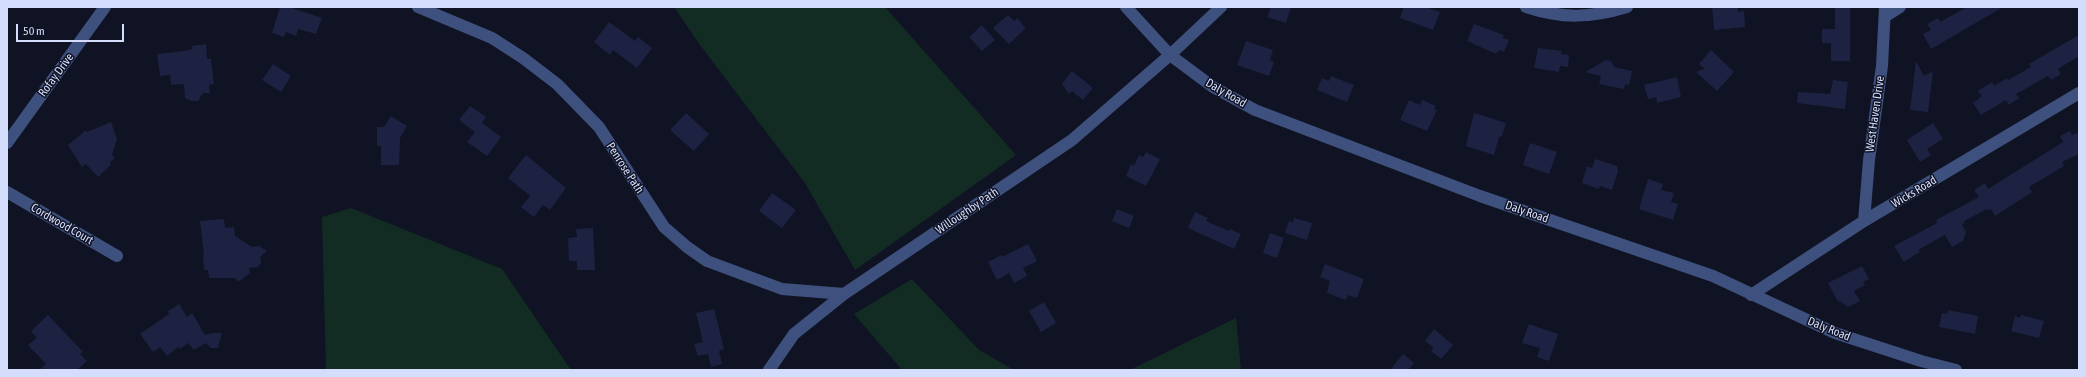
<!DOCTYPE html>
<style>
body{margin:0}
#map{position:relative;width:2086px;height:377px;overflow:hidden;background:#101323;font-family:"Asap Condensed",sans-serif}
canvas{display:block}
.frame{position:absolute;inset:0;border:8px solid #d4ddfc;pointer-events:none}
.scale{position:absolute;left:16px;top:24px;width:108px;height:18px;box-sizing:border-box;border:2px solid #d4ddfc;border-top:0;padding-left:5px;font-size:12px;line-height:14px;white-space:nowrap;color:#d4ddfc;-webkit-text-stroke:3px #101323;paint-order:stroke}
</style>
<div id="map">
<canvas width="2086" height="377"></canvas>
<div class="frame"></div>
<div class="scale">50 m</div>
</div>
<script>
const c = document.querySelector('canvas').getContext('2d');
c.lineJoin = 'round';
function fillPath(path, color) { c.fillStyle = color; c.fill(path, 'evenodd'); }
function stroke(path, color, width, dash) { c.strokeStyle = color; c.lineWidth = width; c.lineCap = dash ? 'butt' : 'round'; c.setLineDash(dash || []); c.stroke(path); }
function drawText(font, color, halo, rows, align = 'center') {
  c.font = font + ' "Asap Condensed",sans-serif'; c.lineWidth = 3; c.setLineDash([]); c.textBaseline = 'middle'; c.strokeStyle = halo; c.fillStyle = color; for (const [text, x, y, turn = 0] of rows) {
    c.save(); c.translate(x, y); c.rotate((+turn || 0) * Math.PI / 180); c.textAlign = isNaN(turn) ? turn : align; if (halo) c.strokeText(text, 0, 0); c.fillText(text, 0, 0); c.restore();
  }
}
fillPath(new Path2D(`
 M674 7H885L1016 155 855 270 805 183 700 45Z
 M351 208 502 269 571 370H326L322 217Z
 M912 279 979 350 1014 370H902L854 314Z
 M1236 318 1241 370H1128L1136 367Z`), '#132c23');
fillPath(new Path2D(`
 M280 7H289L322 18 316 34 298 29 296 36 286 32 284 37 272 33Z
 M1271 7H1291L1286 23 1267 17Z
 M1404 7H1425L1440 12 1433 30 1400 18Z
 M1712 7H1738V12L1744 11 1745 27 1714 30Z
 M1835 7H1850V61H1831V43H1822V29H1835Z
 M1967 7H2003L1931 49 1923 34 1931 30 1927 24 1938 18 1940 22Z
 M1008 15 1014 21 1017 18 1026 28 1009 44 993 28Z
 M609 22 635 41 638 37 652 48 637 68 613 50 610 55 594 42Z
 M1474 24 1504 35 1503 38 1509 40 1504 52 1499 50 1496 54 1467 41Z
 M982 25 995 40 982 51 969 37Z
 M2079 35V56L2058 69 2061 74 2051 80 2048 76 2016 94 2019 98 2009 105 2006 100 1981 115 1973 103 1982 96 1978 91 1992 82 1994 86 2007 78 2008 80 2031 67 2029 64Z
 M1246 41 1273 50 1270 60 1274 62 1269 76 1237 65Z
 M206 44 207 59H211L214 84 209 85 210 93H203L198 101H191L185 98 184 84 171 85 170 75 160 76 157 54 184 51 192 49V46Z
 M1538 48 1562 51 1561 54 1569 55 1568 67 1560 66 1559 72 1534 68Z
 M1711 50 1734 72 1717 91 1696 72 1705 69 1699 64Z
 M1606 60 1611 61 1614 67 1632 71 1629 85 1625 84 1624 89 1599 84 1601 76 1585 72Z
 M1916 61 1924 76 1933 71 1928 112 1910 110Z
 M273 64 291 76 281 92 262 80Z
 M1072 71 1093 88 1083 100 1072 91 1069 94 1062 84Z
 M1331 76 1354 85 1347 102 1317 90 1322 78 1329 81Z
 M1677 77 1681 97 1657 103 1656 97 1648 99 1644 85Z
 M1833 80 1848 82 1845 109 1797 103 1798 92 1830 94Z
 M1409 100 1420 105 1422 100 1436 106 1434 109 1437 110 1427 131 1400 120Z
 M470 106 486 117 482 123 501 137 487 156 467 142 475 132 459 120Z
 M686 113 709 134 694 151 670 130Z
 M1474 113 1506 123 1502 136 1499 137 1494 155 1466 146Z
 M391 116 407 126 400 138 399 165H381V146H377V127H384Z
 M111 122 117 139 112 155 115 158 110 162 111 165 98 177 86 164 82 167 68 145 86 130 87 132Z
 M1933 123 1943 139 1927 149 1931 155 1920 162 1907 140Z
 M2070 131 2072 135 2079 132V154L2062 162 2064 166 2029 187 2032 192 1995 216 1991 209 1988 211 1987 209 1964 221 1965 223 1962 225 1966 232 1963 241 1952 247 1945 235 1918 250 1920 252 1904 262 1894 246 1937 223 1936 220 1979 197 1974 190 1985 183 1988 189 2063 142 2060 136Z
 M1530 143 1557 152 1549 174 1523 165Z
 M1146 152 1160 159 1146 186 1126 176 1131 164 1134 166 1139 155 1143 157Z
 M526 155 566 188 550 210 543 205 534 217 521 207 530 196 508 178Z
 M1595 159 1617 166 1618 171 1612 190 1600 186 1599 189 1582 183 1587 166 1592 168Z
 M1648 179 1663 184 1661 190 1674 193 1671 202 1678 204 1673 220 1639 209Z
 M772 193 796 210 782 228 759 211Z
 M1117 209 1134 216 1129 228 1112 221Z
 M1195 212 1208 218 1206 221 1229 231 1230 229 1241 234 1234 249 1188 228Z
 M1294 218 1312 223 1307 240 1285 233 1289 221 1293 222Z
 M224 219 225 228 234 227 235 236 252 247 259 246 267 251 260 257 261 263 258 267 249 268 250 273 238 282 235 278H209L208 270H204L203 255H204L200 221Z
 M593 228 595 270H577V261H569L568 238 577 237 576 229Z
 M1270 233 1284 238 1277 258 1263 253Z
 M1028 244 1037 261 1023 268 1027 276 1014 283 1009 273 997 280 988 262 1001 255 1002 257Z
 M1325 264 1364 279 1357 298 1348 295 1346 300 1327 293 1330 281 1320 277Z
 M1862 266 1869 279 1863 282 1865 285 1854 291 1860 301 1848 307 1840 301 1838 302 1828 283Z
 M1044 302 1056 323 1041 332 1029 311Z
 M179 304 187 317 192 313 205 335 212 333H222L218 348H211L206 343 194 350 188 343 180 349 178 347 167 356 160 347 153 352 140 334 169 314 168 311Z
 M714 309 724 349 719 351 722 364 711 367 708 354 698 356 694 344 703 342 696 313Z
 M1948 310 1978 316 1975 334 1939 327 1942 313 1947 314Z
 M48 315 83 352 80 354 87 361 77 370H39L46 364 28 345 37 338 31 331Z
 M2021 315 2044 321 2039 338 2011 331 2015 316 2020 318Z
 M1529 324 1558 334 1549 361 1537 357 1540 348 1522 343Z
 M1434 329 1453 345 1441 359 1431 351 1434 348 1425 341Z
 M1403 354 1414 363 1408 370H1390Z`), '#1d2242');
stroke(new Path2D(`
 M418 7 492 38 523 58 557 84 599 127 664 227 687 247 707 261 782 289 844 294
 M1126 7 1170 55 1213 87 1255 110 1480 196 1713 276 1835 333 1921 361 1956 370
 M1526 7C1562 19 1591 18 1627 7
 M1886 16 1900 7
 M7 143 105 7
 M7 192 117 256
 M1864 221 1869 160 1882 66 1885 7
 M1751 295 1864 221 2079 93
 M769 370 794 334 844 294 1072 140 1170 55 1221 7`), '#3e517e', 12);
drawText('12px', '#d4ddfc', '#101323', [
 ["Rofay Drive",56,75,-54],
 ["Daly Road",1226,93,30],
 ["West Haven Drive",1875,114,-82],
 ["Penrose Path",625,168,57],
 ["Wicks Road",1914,192,-31],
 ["Willoughby Path",967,211,-34],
 ["Daly Road",1527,212,19],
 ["Cordwood Court",62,224,30],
 ["Daly Road",1829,329,22]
]);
</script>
